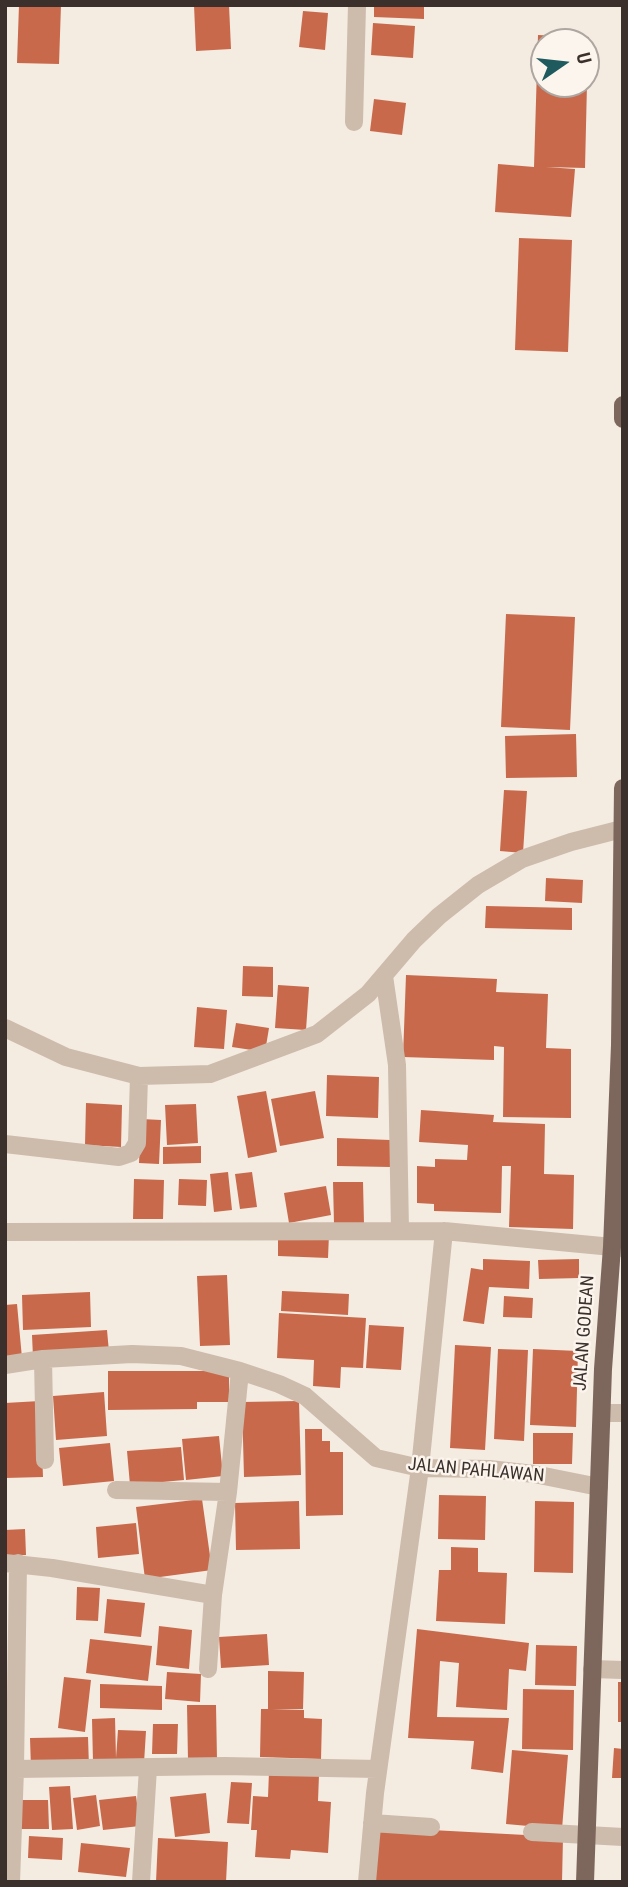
<!DOCTYPE html>
<style>
body{margin:0}
#map{position:relative;width:628px;height:1887px;overflow:hidden;background:#f4ebe1;font-family:"Roboto Condensed",sans-serif}
canvas{display:block}
.frame{position:absolute;inset:0;border:7px solid #3b302b;pointer-events:none}
.north{position:absolute;left:530px;top:28px;width:70px;height:70px;box-sizing:border-box;background:#fbf5ee;border:2px solid #aea6a0;border-radius:50%;rotate:76deg;font-size:19px;font-weight:700;line-height:28px;text-align:center;color:#3b302b}
.north::after{content:'';display:block;margin:auto;width:24px;height:32px;background:#1f5a5e;clip-path:polygon(50% 0,100% 100%,50% 72%,0 100%)}
</style>
<div id="map">
<canvas width="628" height="1887"></canvas>
<div class="frame"></div>
<div class="north">U</div>
</div>
<script>
const c = document.querySelector('canvas').getContext('2d');
c.lineJoin = 'round';
function fillPath(path, color) { c.fillStyle = color; c.fill(path, 'evenodd'); }
function stroke(path, color, width, dash) { c.strokeStyle = color; c.lineWidth = width; c.lineCap = dash ? 'butt' : 'round'; c.setLineDash(dash || []); c.stroke(path); }
function drawText(font, color, halo, rows, align = 'center') {
  c.font = font + ' "Roboto Condensed",sans-serif'; c.lineWidth = 5; c.setLineDash([]); c.textBaseline = 'middle'; c.strokeStyle = halo; c.fillStyle = color; for (const [text, x, y, turn = 0] of rows) {
    c.save(); c.translate(x, y); c.rotate((+turn || 0) * Math.PI / 180); c.textAlign = isNaN(turn) ? turn : align; if (halo) c.strokeText(text, 0, 0); c.fillText(text, 0, 0); c.restore();
  }
}
fillPath(new Path2D(`
 M19 5H61L59 64 17 63Z
 M194 5H229L231 49 196 51Z
 M374 5H424V19L374 17Z
 M303 11 328 13 325 50 299 47Z
 M373 23 415 26 413 58 371 55Z
 M538 35 589 37 588 56H586V42H544V84H587L585 168 546 167 575 169 571 217 495 212 498 164 534 167Z
 M374 99 406 103 402 135 370 131Z
 M519 238 572 240 568 352 515 350Z
 M506 614 575 617 570 730 501 727Z
 M576 734 577 777 506 778 505 736Z
 M504 790 527 791 523 853 500 851Z
 M546 878 583 880 582 903 545 901Z
 M486 906 572 908V930L485 928Z
 M243 966 273 967V997L242 996Z
 M406 975 497 979 496 992 548 994 546 1048 571 1049V1118L503 1117 504 1047 494 1046V1060L403 1057Z
 M278 985 309 987 306 1030 275 1028Z
 M197 1007 227 1010 224 1049 194 1047Z
 M236 1023 269 1028 265 1052 232 1047Z
 M327 1075 379 1077 378 1118 326 1116Z
 M266 1091 277 1152 248 1158 237 1096Z
 M315 1091 324 1138 280 1146 271 1099Z
 M86 1103 122 1105 121 1147 85 1145Z
 M196 1104 198 1143 167 1145 165 1105Z
 M421 1110 494 1115 493 1122 545 1124 544 1174 574 1175 573 1229 509 1227 511 1166H502L501 1213 434 1211V1204L417 1203V1166L435 1167V1159L467 1160 468 1145 419 1142Z
 M141 1119 161 1120 159 1164 139 1163Z
 M337 1138 390 1140V1167L337 1166Z
 M201 1146V1163L163 1164V1147Z
 M228 1172 232 1210 214 1212 210 1174Z
 M252 1172 257 1207 240 1209 235 1174Z
 M134 1179 164 1180 163 1219H133Z
 M179 1179 207 1180 206 1206 178 1205Z
 M333 1182H363L364 1224H334Z
 M326 1186 331 1215 289 1223 284 1193Z
 M278 1233 329 1234 328 1258 278 1256Z
 M483 1259 530 1261 529 1289 489 1287 484 1324 463 1321 471 1268 483 1270Z
 M579 1259V1278L539 1279 538 1260Z
 M227 1275 230 1345 200 1346 197 1276Z
 M282 1291 349 1294 348 1315 281 1311Z
 M90 1292 91 1327 23 1330 22 1295Z
 M504 1296 533 1298 532 1318 503 1317Z
 M17 1304 22 1358 5 1360V1305Z
 M279 1313 366 1318 363 1368 341 1367 340 1388 313 1386 314 1360 277 1358Z
 M369 1325 404 1327 401 1370 366 1368Z
 M107 1330 109 1352 33 1357 32 1335Z
 M455 1345 491 1347 485 1450 450 1448Z
 M498 1349 528 1350 524 1441 494 1439Z
 M533 1349 578 1351 576 1427 530 1425Z
 M108 1371H229V1402H197V1409L108 1410Z
 M104 1392 107 1436 56 1440 53 1396Z
 M40 1401 43 1477 5 1478V1403Z
 M299 1401 301 1475 244 1477 242 1402Z
 M305 1429H322V1441H330V1452H343V1515L306 1516Z
 M533 1433H573L572 1464H533Z
 M219 1436 223 1476 186 1480 182 1439Z
 M110 1443 114 1481 63 1486 59 1448Z
 M181 1447 184 1480 130 1485 127 1451Z
 M439 1495 486 1496 485 1540 438 1539Z
 M202 1499 212 1570 145 1579 136 1507Z
 M299 1501 300 1549 236 1550 235 1503Z
 M535 1501 574 1502 573 1573 534 1572Z
 M136 1523 139 1554 98 1558 96 1527Z
 M25 1529 26 1555 5 1556V1530Z
 M451 1547 478 1548V1572L507 1573 505 1624 436 1621 439 1570H451Z
 M77 1587 100 1588 98 1621 76 1620Z
 M107 1599 145 1603 141 1637 104 1633Z
 M159 1626 192 1630 189 1669 156 1665Z
 M417 1629 529 1643 526 1671 509 1669 507 1710 456 1707 459 1663 440 1661 437 1717 509 1718 503 1773 471 1769 474 1741 408 1738Z
 M267 1634 269 1665 221 1668 219 1637Z
 M90 1639 152 1646 148 1681 86 1673Z
 M536 1645 577 1646 576 1686 535 1685Z
 M268 1671 304 1672 303 1709H272L304 1710V1718L322 1719 321 1759 260 1757 261 1709H268Z
 M167 1672 201 1674 200 1702 165 1699Z
 M64 1677 91 1680 85 1732 58 1728Z
 M618 1682H623V1722H618Z
 M100 1684 162 1686V1710L100 1708Z
 M523 1689 574 1690 573 1750 522 1749Z
 M187 1705H216L217 1760H188Z
 M115 1718 116 1758 118 1730 146 1731 144 1763 93 1762 92 1719Z
 M153 1724H178L177 1754H152Z
 M88 1737 89 1767 31 1768 30 1738Z
 M614 1748 623 1749V1778H612Z
 M512 1750 568 1755 562 1829 506 1824Z
 M269 1772 319 1775 318 1801 331 1802 328 1853 291 1850 290 1859 255 1857 257 1830H251L253 1796 268 1797Z
 M231 1782 252 1783 249 1824 227 1823Z
 M70 1786 73 1829 52 1830 49 1787Z
 M206 1793 210 1833 175 1837 170 1797Z
 M96 1795 100 1826 77 1830 73 1798Z
 M136 1796 140 1826 103 1830 99 1800Z
 M16 1800H48L49 1829H17Z
 M375 1827 563 1837 562 1882H372Z
 M29 1836 63 1838 62 1860 28 1858Z
 M158 1838 228 1842 226 1882H156Z
 M81 1843 130 1848 126 1877 78 1872Z`), '#c8694b');
stroke(new Path2D(`
 M354 122 357 5
 M384 976 397 1065 400 1231
 M5 1028 66 1057 139 1076 210 1074 317 1034 368 994 414 940 439 916 478 885 522 859 571 842 622 829
 M5 1144 119 1157 131 1153 137 1143 139 1076
 M5 1232 444 1231 623 1248
 M43 1359 45 1460
 M5 1365 43 1359 132 1354 181 1356 240 1371 279 1384 305 1396 376 1458 420 1468 489 1469 534 1474 599 1487
 M602 1413H623
 M116 1490 228 1492 240 1371
 M5 1563 52 1568 213 1595 208 1669
 M213 1595 228 1492
 M592 1669 623 1670
 M15 1769 224 1766 378 1769
 M372 1823 431 1827
 M532 1832 623 1837
 M11 1882 15 1769 18 1563
 M141 1882 148 1768
 M367 1882 375 1793 420 1468 444 1231`), '#cdbbac', 18);
stroke(new Path2D(`
 M623 405V419
 M585 1882 603 1369 612 1247 620 1045 623 788`), '#7d675c', 18);
drawText('18px', '#3b302b', '#fbf5ee', [
 ["JALAN GODEAN",585,1333,-86],
 ["JALAN PAHLAWAN",476,1471,5]
]);
</script>
